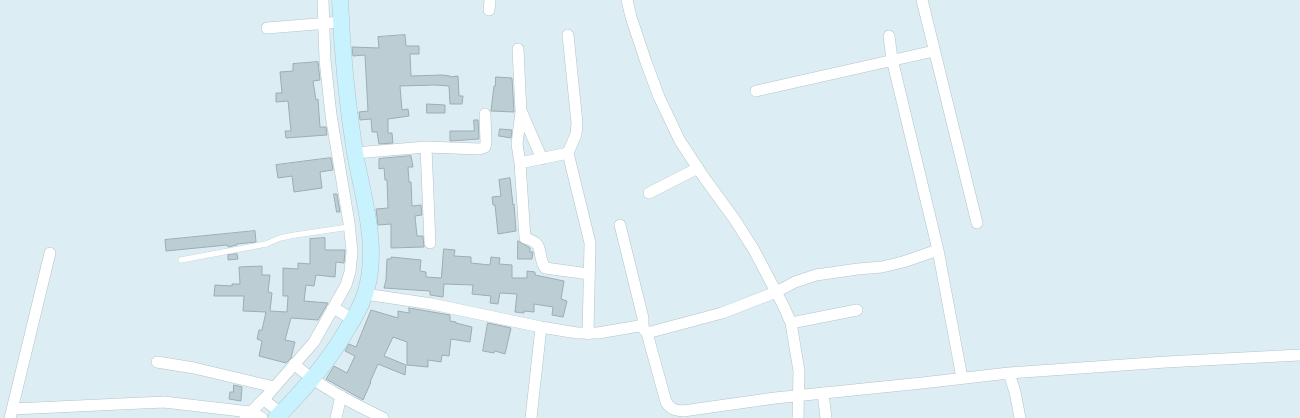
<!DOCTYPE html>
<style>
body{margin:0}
canvas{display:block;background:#dceef4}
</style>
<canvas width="1300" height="418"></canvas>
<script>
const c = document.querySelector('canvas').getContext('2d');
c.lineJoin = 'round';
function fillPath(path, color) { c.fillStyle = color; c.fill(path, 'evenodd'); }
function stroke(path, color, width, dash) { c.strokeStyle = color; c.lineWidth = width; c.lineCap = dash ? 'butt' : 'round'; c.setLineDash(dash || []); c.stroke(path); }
const building = new Path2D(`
 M405 35 406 46H419V54H410L411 76 442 75 450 76V77L458 76 459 96H463L462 104H450L449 86 435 85 400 86 402 110 408 109 409 116 388 119V133H392L393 143 379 144 377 132H372V131L371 119 360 120 359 112 368 111 365 55 353 56 352 47 379 48 378 37Z
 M318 62 320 80 313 81 316 100 318 99 320 127H326L327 135 286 138 285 131H291L288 101 276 102V93H282L280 72 293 71V64Z
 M496 77 512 78 514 112 491 111 494 86H495Z
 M427 104 445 105V113H427Z
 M474 120H478L479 139 450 141V131H474Z
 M500 129 512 130 511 138 499 136Z
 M411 156 413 167H408L409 182H411L412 206 421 205 422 215 415 216 417 236H423L424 247 391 248V224L378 225 376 209 388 208 387 180H385L384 168 379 169V159Z
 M331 158 333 170 320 172 322 188 294 192 292 176 278 178 276 165Z
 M510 178 513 205 514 204 516 231 498 234 495 205H493L492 197 501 196 499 180Z
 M334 194H337L340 212H337Z
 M255 231 256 242 237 244V245L228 247 227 245 166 251 165 240Z
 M325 238V250H345L344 263 336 262 335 277 316 275 314 286 306 285 304 301 328 303 318 320 291 318 285 340 295 342 291 358 286 363 259 356 262 341 257 339 259 330H262L266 312 243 311 244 296H214L215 285 232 286V284H240L239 267 262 266V275H270L268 292 272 293 270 311 287 312 288 296H283V268L298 269V263L310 264V239Z
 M518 241 530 248V252H533L532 259H518Z
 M444 249 455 250 454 256 471 257V263L490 265 491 257 500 258 499 264 512 265V278H527V271L535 272V275L564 281 561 299 567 301 563 317 552 315 553 307 534 304V312L524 311V313L515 312 517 294 500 293 498 304 490 303 491 296 472 294 473 285 444 284 443 297 430 295V291L384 288 386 280 387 259H391V257L421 260 420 271 426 272V277L441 278Z
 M237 254 238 259 228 260V255Z
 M409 308 450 315V321L456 322V323L472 327 470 342 451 339 449 356 442 355 441 362 428 360V367L407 365V342L393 337 384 356 406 365 405 375 378 364 370 382H371L363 400 326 379 334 366 347 373 355 356 345 351 349 344 356 347 371 310 398 318V311L409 313Z
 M488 323 511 328 505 354 495 351 494 353 483 351Z
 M234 385 242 387 241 401 229 399 230 392H233Z`);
fillPath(building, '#bccdd3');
stroke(building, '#9cadb3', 1);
const lane = new Path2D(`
 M181 260 266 244 280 238 295 235 349 227`);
const street = new Path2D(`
 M627 0 631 17 646 62 659 97 680 141 703 176 735 220 754 250 784 307 791 323 799 371 798 418
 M922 0 977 223
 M489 10 490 0
 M267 28 341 22
 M568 35 577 123 576 134 568 153 590 243 588 334
 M889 36 892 59 938 250 962 378
 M518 49 521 112 517 144 520 163 525 238C546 244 536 253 545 268L589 274
 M756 91 934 51
 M522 113 542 159
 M426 147 430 243
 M355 153 426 147 480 149 485 147 486 143 485 114
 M520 163 568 153
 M649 193 698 168
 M620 225 643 318V328
 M365 294 432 304 541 327 577 333H598L639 326 643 328 647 333 666 402C671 410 675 410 683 411L775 398 922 383 1009 373 1166 362 1300 355
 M332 309 339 311 353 320
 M791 323 857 310
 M647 333 722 313 776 292 795 282 816 275 858 269 882 267 903 262 938 250
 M157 362 194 368 274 387
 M294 364C320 387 352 403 383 418
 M1009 373 1015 392 1020 418
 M823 393 826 418
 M265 398 268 403 281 413
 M13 409 164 402 250 412 262 418
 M10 418 50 253
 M245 418 265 398 314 342 346 285 350 272 352 252 349 223 331 115 325 60 323 0
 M336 418 341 396
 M531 418 541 327`);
const secondary = new Path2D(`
 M276 418C303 391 327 364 346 331 353 320 361 307 365 294 380 249 363 198 355 153 347 103 342 51 340 0`);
stroke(lane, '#b2c3c9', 6);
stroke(street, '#b2c3c9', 12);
stroke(secondary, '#b2c3c9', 17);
stroke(lane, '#fff', 5.5);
stroke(street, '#fff', 11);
stroke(secondary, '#c7f2fe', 16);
</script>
